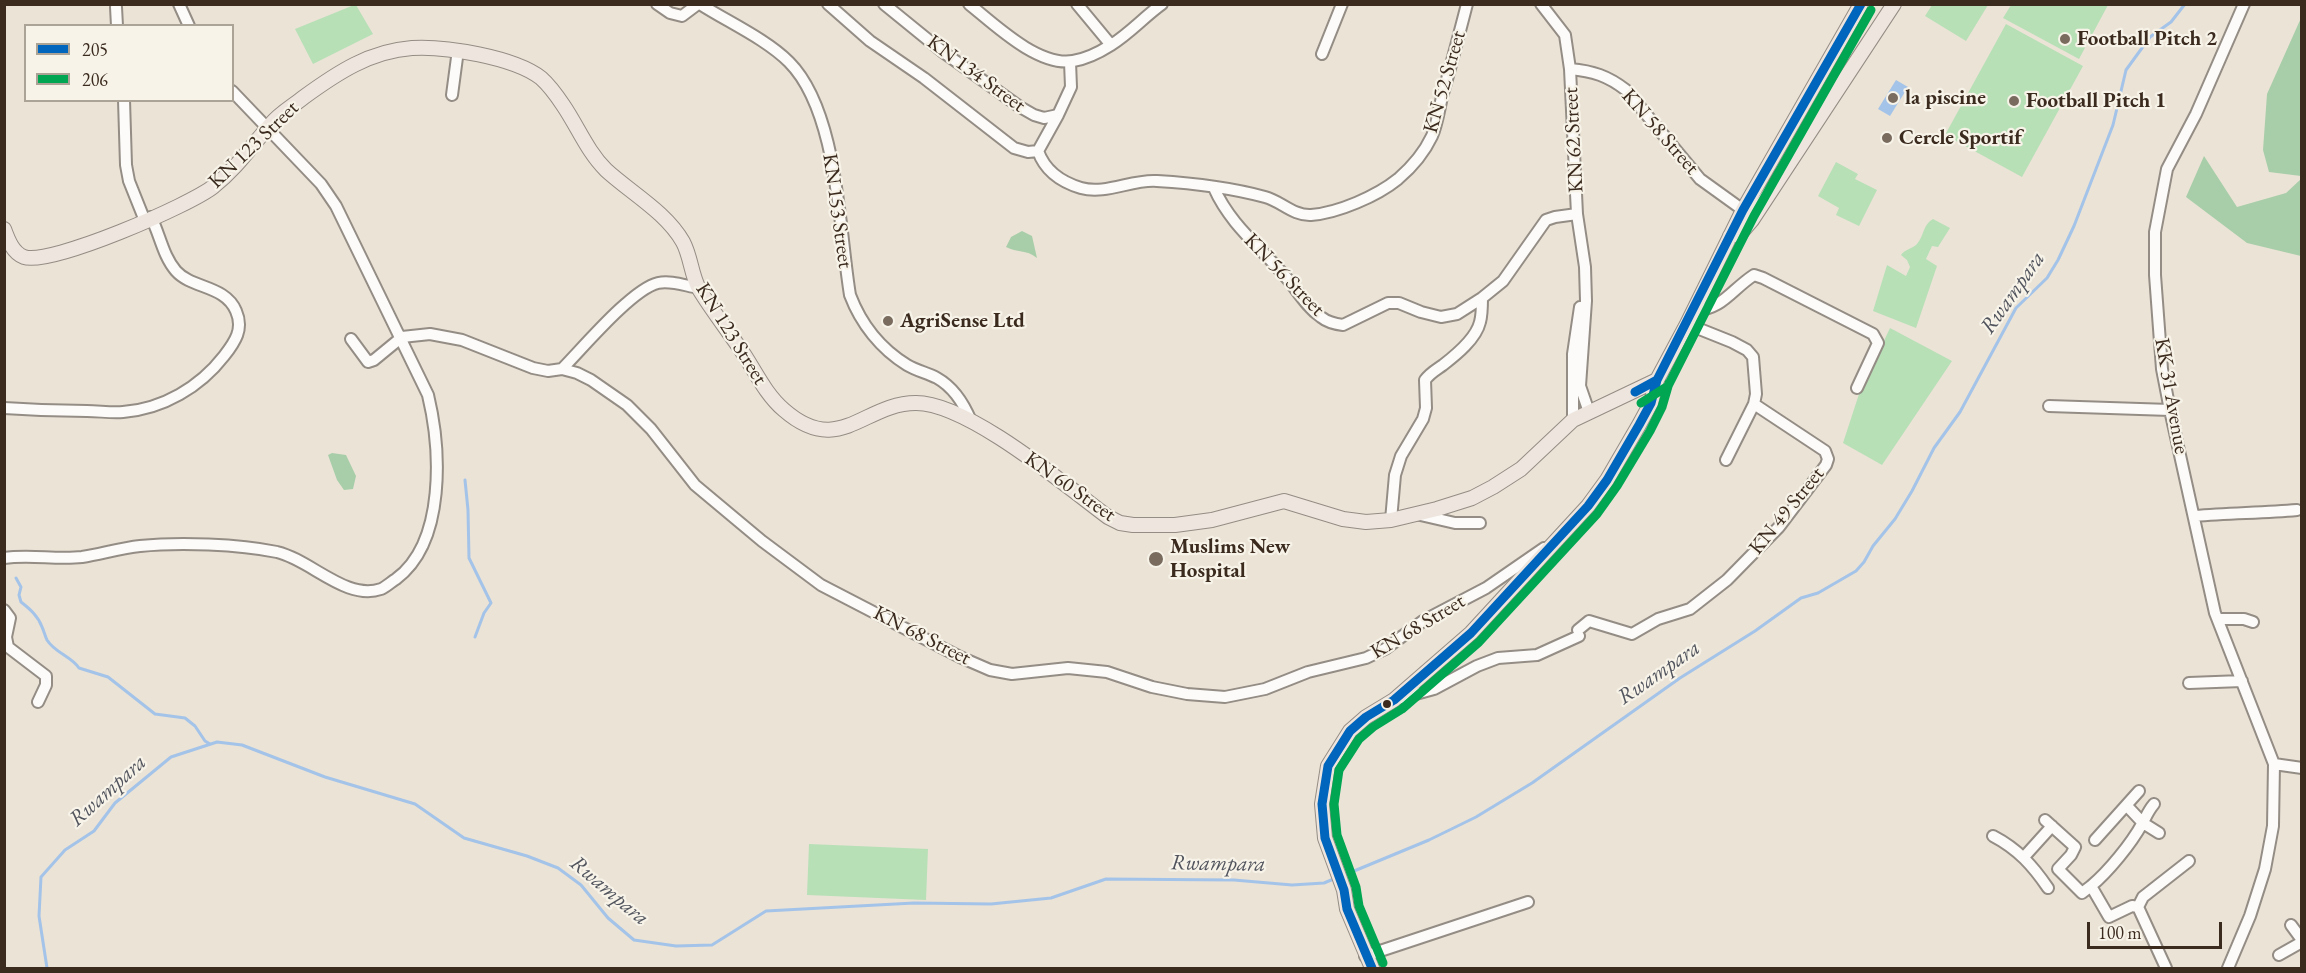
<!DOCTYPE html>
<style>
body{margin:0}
#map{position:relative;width:2306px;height:973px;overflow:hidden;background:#ebe3d6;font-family:"EB Garamond",serif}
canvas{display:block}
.frame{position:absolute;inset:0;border:6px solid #3b2a1e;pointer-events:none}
.legend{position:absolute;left:24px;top:24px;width:210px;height:78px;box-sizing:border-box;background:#f7f3e8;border:2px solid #aca397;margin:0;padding:8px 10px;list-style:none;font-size:18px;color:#3b2a1e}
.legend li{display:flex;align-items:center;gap:12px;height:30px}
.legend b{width:30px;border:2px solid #aca397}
.scale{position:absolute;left:2087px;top:922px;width:135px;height:27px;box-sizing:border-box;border:3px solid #3b2a1e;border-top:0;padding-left:8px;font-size:18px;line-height:21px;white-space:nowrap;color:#3b2a1e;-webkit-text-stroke:4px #f7f3e8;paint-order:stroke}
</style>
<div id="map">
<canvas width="2306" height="973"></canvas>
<div class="frame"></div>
<ul class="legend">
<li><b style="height:8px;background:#0065bd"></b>205</li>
<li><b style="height:8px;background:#00a651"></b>206</li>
</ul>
<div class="scale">100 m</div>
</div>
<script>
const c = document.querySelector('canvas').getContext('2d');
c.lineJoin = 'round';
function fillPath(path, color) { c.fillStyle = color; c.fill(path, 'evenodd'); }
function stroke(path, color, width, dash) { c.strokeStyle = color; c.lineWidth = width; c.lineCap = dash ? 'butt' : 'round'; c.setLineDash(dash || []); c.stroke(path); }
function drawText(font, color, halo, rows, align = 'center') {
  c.font = font + ' "EB Garamond",serif'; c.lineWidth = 4.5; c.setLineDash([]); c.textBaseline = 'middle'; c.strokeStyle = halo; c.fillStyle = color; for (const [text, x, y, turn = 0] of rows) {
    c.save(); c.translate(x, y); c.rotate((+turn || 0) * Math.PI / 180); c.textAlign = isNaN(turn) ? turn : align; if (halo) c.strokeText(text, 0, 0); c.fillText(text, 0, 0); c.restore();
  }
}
fillPath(new Path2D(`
 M354 5H356L373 34 313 64 295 29Z
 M1932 5V4L1988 5 1966 41 1925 16Z
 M2011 5V4L2108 5 2079 59 2003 18Z
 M2006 24 2083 66 2022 177 1945 135Z
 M1836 162 1858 174 1855 179 1877 190 1859 226 1836 215 1839 208 1818 196Z
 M1933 219 1950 228 1938 247 1932 246 1926 259 1937 266 1916 328 1873 311 1887 265 1906 276 1910 267 1907 260 1901 255C1905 249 1912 249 1917 244 1924 236 1923 224 1933 219Z
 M1890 328 1952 361 1882 465 1843 443 1859 394Z
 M809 844 928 849 926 900 807 895Z`), '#b7e0b7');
fillPath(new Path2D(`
 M2301 18 2302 176H2301L2269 172 2263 150 2267 94Z
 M2204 156 2237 207 2286 193 2301 179V256L2247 243 2186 197Z
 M1022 231 1032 236 1037 258C1026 249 1017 253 1006 247L1011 237Z
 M332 453 346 455 356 476 353 489 344 490 337 480 328 455Z`), '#a8cea9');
fillPath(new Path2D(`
 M1896 80 1908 87 1890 116 1878 109Z`), '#a4c3e8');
stroke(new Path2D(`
 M465 480 468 510 469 558 491 603 484 613 475 637
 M16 578 21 587 19 595 21 602C30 609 38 616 42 627 44 631 45 636 47 640 55 653 71 656 79 668L108 677 155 714 185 718 195 726 205 741 210 744
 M1342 876 1429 840 1476 817 1532 783 1680 678 1755 631 1801 598 1818 593 1856 571 1864 562 1873 546 1895 519 1912 491 1934 448 1960 412 2016 308 2047 278 2058 260 2074 226 2113 125 2126 70 2150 37 2171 22 2185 4
 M47 968 39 916 41 877 65 850 94 831 115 803 171 757 217 742 242 745 325 777 415 804 464 838 527 856 558 868 581 885 608 918 634 940 676 946 712 945 766 911 914 903 991 904 1051 898 1106 879 1234 880 1292 885 1324 883 1336 878`), '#a4c3e8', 3);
const minor = new Path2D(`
 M179 4 189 26
 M657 4 670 13 682 16 698 4
 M700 4C728 22 766 39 789 62 838 111 839 229 850 295 861 324 881 349 907 365 917 371 928 373 937 378 953 387 964 404 971 421
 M828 4 870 41 924 78 1014 148 1028 152 1038 151
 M884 4 943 52 1020 107 1034 115 1044 118 1058 115 1071 87 1070 62
 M969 4C994 24 1038 67 1073 61 1086 59 1100 52 1111 45 1130 33 1144 17 1162 4
 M1077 4 1111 45
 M1541 4 1565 35 1570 69 1577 214 1585 267 1586 301 1580 386 1589 412
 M116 7 117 26
 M1322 54 1342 4
 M1570 69C1593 71 1608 76 1626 90L1700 179 1743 210
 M452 95 458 50
 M124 100 126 165 129 181 145 221
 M1058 115 1038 151C1045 171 1061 182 1081 188 1106 195 1132 179 1157 181 1191 183 1232 188 1265 197 1281 201 1293 216 1311 215 1338 213 1377 196 1398 179 1412 167 1424 153 1432 136 1437 125 1439 110 1442 97 1451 66 1459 35 1467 4
 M1214 188C1230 224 1259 246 1284 275 1296 288 1306 307 1321 317 1327 322 1335 324 1343 325L1388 303H1399L1421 312 1441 317 1457 314 1482 298 1503 281 1546 220 1555 217 1577 214
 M1694 311C1723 309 1731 290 1754 275L1763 278 1873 334 1878 343 1857 388
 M351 339 368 362 374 360 402 337 430 334 462 340 533 368 548 371 562 369 577 373 591 380 627 405 651 429 695 485 762 541 821 585 960 657 990 670 1012 674 1068 668 1107 672 1152 687 1187 694 1225 697 1265 689 1308 672 1366 658 1385 649 1423 621 1486 588 1544 548
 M562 369C582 349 632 289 658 283 671 280 686 286 699 288
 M2049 406 2170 410
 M4 408C32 410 59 411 87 411 99 411 111 413 123 412 163 409 200 387 224 356 235 342 244 329 236 311 225 285 192 289 176 271 163 256 160 235 151 217
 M1573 420V354L1580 307
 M1726 460 1754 404
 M1416 514 1455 523H1480
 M2195 516C2229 513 2263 513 2297 510
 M1391 520 1395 475 1401 456 1423 419 1426 408 1425 380C1430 373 1436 370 1443 365 1456 355 1476 339 1480 322 1482 315 1482 306 1482 298
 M4 558C30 554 56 560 82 557 101 554 121 548 140 546 179 542 238 544 277 552 311 560 346 601 381 589 386 587 391 582 396 579 446 542 441 449 428 395L336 206 321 184 232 91
 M4 610 10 618 6 637 8 647 46 676V685L38 702
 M2218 619H2244L2253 622
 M1578 630 1589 621 1632 634 1658 619 1690 609 1727 580 1779 527 1826 465 1828 459 1825 451 1754 404 1756 394 1753 357 1747 350 1732 342 1687 324
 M2189 683 2242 681
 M1394 700 1434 689 1477 666 1498 658 1537 655 1579 636
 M2274 764 2302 768
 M2154 804C2148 811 2146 817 2142 824 2131 844 2108 872 2091 886L2109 917 2132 906 2138 907 2166 968
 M2127 806 2143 823 2159 833
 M2045 820 2075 847 2071 855 2058 869 2082 893 2091 886
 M1993 836C2018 849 2033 866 2048 888
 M2095 840 2139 791
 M2024 857 2052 826
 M2138 907 2143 897 2189 861
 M2291 925 2302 940
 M2279 955 2302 942
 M1365 956 1528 902
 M2228 968 2250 916 2265 869 2273 826 2274 764 2215 613 2170 410 2162 369 2155 275V232L2167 169 2196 114 2244 4`);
const major = new Path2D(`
 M4 229C8 240 13 253 24 257 50 266 191 205 214 186 237 168 252 145 271 124 280 113 293 106 304 97 337 73 370 51 412 48 445 46 514 57 541 78 550 86 557 96 563 105 578 127 587 151 606 170 631 193 666 212 683 242 691 257 691 274 699 289 711 309 726 328 739 347 754 368 764 393 784 410 839 458 864 403 916 403 968 403 1065 485 1108 517L1120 523 1133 525H1175L1212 520 1284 501 1343 519 1366 522 1391 520 1437 509 1472 498 1493 487 1521 469 1573 420 1657 380 1687 324 1743 210 1861 4
 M1730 236 1740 234 1752 220 1894 4
 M1372 968 1347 909 1344 890 1325 838 1322 804 1328 766 1350 731 1366 717 1394 700 1471 633 1588 506 1607 480 1639 425 1651 403 1657 380`);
stroke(minor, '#948d85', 14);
stroke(major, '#948d85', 16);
stroke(minor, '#fcfbf9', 10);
stroke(major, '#eee6de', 14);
stroke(new Path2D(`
 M1635 392 1657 380 1743 210 1861 4
 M1372 968 1347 909 1344 890 1325 838 1322 804 1328 766 1350 731 1366 717 1394 700 1471 633 1588 506 1607 480 1639 425 1651 403 1657 380`), '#0065bd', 9);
stroke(new Path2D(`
 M1641 403 1668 386 1754 216 1871 10
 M1383 963 1359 906 1356 887 1337 835 1334 804 1339 770 1359 739 1373 727 1402 709 1479 642 1597 514 1617 486 1650 431 1662 407 1669 383`), '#00a651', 9);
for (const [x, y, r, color] of [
 [2065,39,6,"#796b5e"],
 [1893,98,6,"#796b5e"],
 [2014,101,6,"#796b5e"],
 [1887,138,6,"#796b5e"],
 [888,321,6,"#796b5e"],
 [1156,559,8,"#796b5e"],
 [1387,704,5,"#3b2a1e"]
]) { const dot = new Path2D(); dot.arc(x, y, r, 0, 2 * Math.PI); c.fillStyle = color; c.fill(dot); stroke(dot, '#f7f3e8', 2); }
drawText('bold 21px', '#3b2a1e', '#f7f3e8', [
 ["Football Pitch 2",2077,39],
 ["la piscine",1905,98],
 ["Football Pitch 1",2026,101],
 ["Cercle Sportif",1899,138],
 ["AgriSense Ltd",900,321],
 ["Muslims New",1170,547],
 ["Hospital",1170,571]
], 'left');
drawText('21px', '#3b2a1e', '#f7f3e8', [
 ["KN 134 Street",976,74,36],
 ["KN 52 Street",1445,82,-74],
 ["KN 58 Street",1660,132,49],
 ["KN 62 Street",1574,140,-93],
 ["KN 123 Street",254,145,-44],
 ["KN 153 Street",837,211,82],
 ["KN 56 Street",1284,275,46],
 ["KN 123 Street",731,334,58],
 ["KK 31 Avenue",2171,396,80],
 ["KN 60 Street",1070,487,35],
 ["KN 49 Street",1787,511,-51],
 ["KN 68 Street",1418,627,-31],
 ["KN 68 Street",922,636,27]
]);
drawText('italic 22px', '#51545d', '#f7f3e8', [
 ["Rwampara",2013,293,-55],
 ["Rwampara",1659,673,-35],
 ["Rwampara",108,791,-42],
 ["Rwampara",1218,864,1],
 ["Rwampara",609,891,40]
]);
</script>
